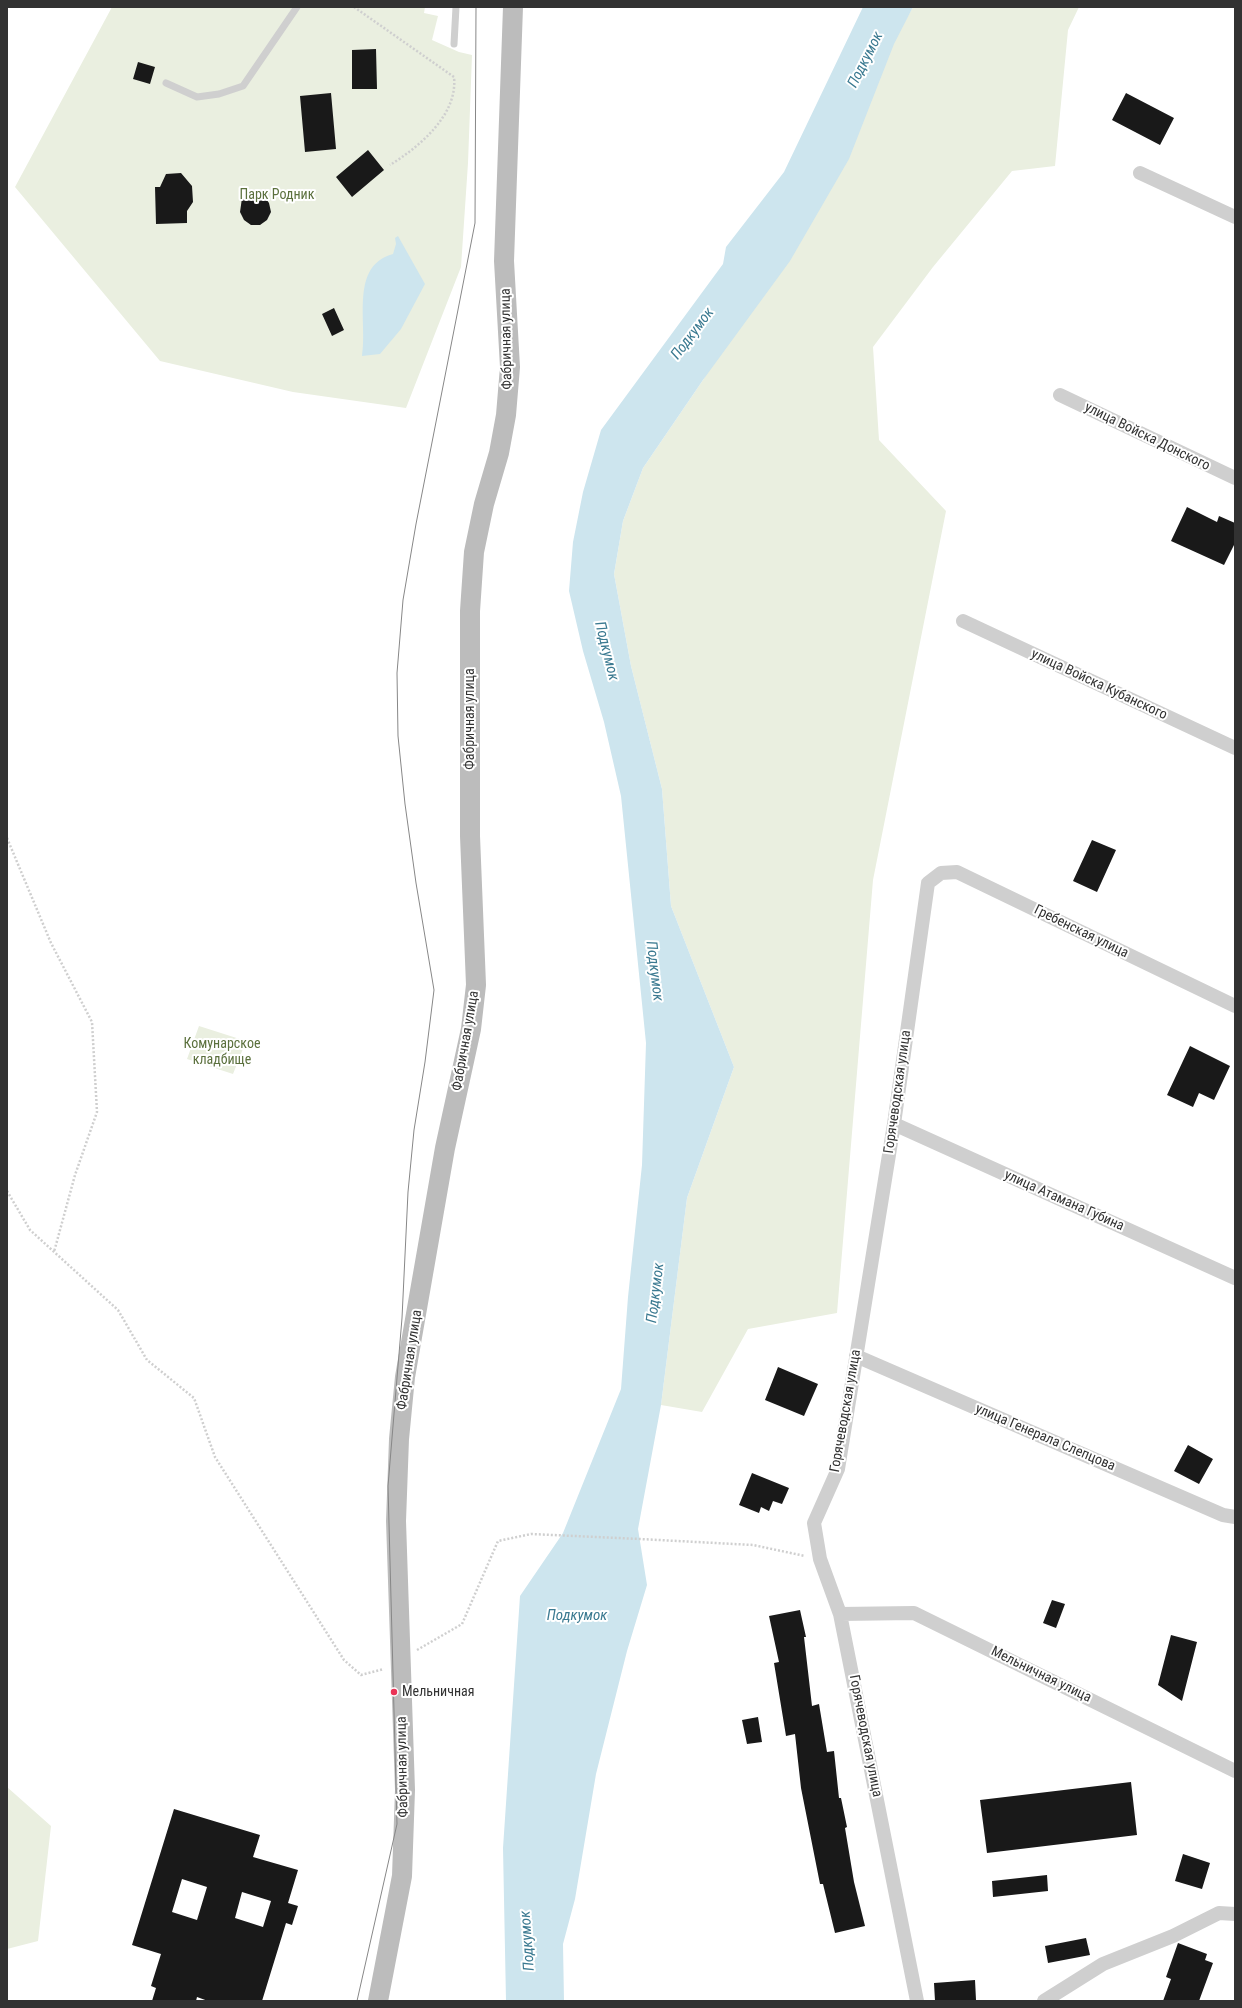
<!DOCTYPE html>
<meta charset="utf-8">
<style>
body{margin:0}
#map{position:relative;width:1242px;height:2008px;overflow:hidden;background:#fff;font-family:"Roboto Condensed",sans-serif}
canvas{display:block}
.frame{position:absolute;inset:0;border:8px solid #323232;pointer-events:none}
</style>
<div id="map">
<canvas width="1242" height="2008"></canvas>
<div class="frame"></div>
</div>
<script>
const c = document.querySelector('canvas').getContext('2d');
c.lineJoin = 'round';
function fillPath(path, color) { c.fillStyle = color; c.fill(path, 'evenodd'); }
function stroke(path, color, width, dash) { c.strokeStyle = color; c.lineWidth = width; c.lineCap = dash ? 'butt' : 'round'; c.setLineDash(dash || []); c.stroke(path); }
function drawText(font, color, halo, rows, align = 'center') {
  c.font = font + ' "Roboto Condensed",sans-serif'; c.lineWidth = 4; c.setLineDash([]); c.textBaseline = 'middle'; c.strokeStyle = halo; c.fillStyle = color; for (const [text, x, y, turn = 0] of rows) {
    c.save(); c.translate(x, y); c.rotate((+turn || 0) * Math.PI / 180); c.textAlign = isNaN(turn) ? turn : align; if (halo) c.strokeText(text, 0, 0); c.fillText(text, 0, 0); c.restore();
  }
}
fillPath(new Path2D(`
 M112 7H425L424 13 438 16 432 40 459 52 472 55 468 163 461 267 406 408 293 392 160 361 15 187Z
 M913 7H1079L1068 30 1055 166 1012 171 933 267 873 347 879 440 946 511 873 880 837 1313 748 1329 702 1412 661 1405 687 1198 734 1067 671 906 662 789 631 666 614 574 623 521 643 468 703 380Z
 M199 1026 246 1041 233 1074 187 1059Z
 M7 1787 51 1826 38 1941 7 1949Z`), '#eaefe0');
fillPath(new Path2D(`
 M863 7H913L894 44 849 159 790 261 703 380 643 468 623 521 614 574 631 666 662 789 671 906 734 1067 687 1198 661 1405 638 1529 647 1585 627 1651 596 1774 575 1899 563 1944 564 2001H506L503 1848 520 1596 563 1533 621 1389 628 1297 642 1165 646 1043 621 796 604 722 583 651 569 591 573 542 583 492 601 430 723 264 726 247 784 172Z
 M398 236 425 284 401 329 380 354 362 356C368 323 349 266 393 254L396 244 395 238Z`), '#cde5ee');
fillPath(new Path2D(`
 M376 49 377 89H352V50Z
 M138 62 155 67 150 84 133 79Z
 M331 93 336 149 305 152 300 96Z
 M1126 93 1174 118 1160 145 1112 120Z
 M368 150 384 170 352 197 336 177Z
 M181 173 192 186 193 202 187 211V223L156 224 155 187H160L166 174Z
 M243 191 264 196 269 203 271 212 267 220 260 225H251L244 220 240 212Z
 M334 308 344 330 332 336 322 314Z
 M1187 507 1217 522 1219 516 1235 523V543L1224 565 1171 541Z
 M1092 840 1116 850 1097 892 1073 881Z
 M1190 1046 1230 1066 1214 1100 1199 1093 1193 1107 1167 1095Z
 M778 1367 818 1384 804 1416 765 1400Z
 M1188 1445 1213 1459 1199 1484 1174 1471Z
 M752 1473 789 1488 782 1504 773 1501 769 1511 761 1507 759 1513 739 1505Z
 M1052 1600 1065 1604 1056 1628 1043 1623Z
 M800 1610 806 1637H804L812 1706 819 1704 827 1752 834 1751 839 1798H841L847 1827 845 1828 854 1882 865 1926 835 1933 823 1884H820L801 1788 795 1734 786 1736 774 1663 779 1662 769 1616Z
 M1171 1635 1197 1642 1182 1701 1158 1685Z
 M758 1717 762 1742 747 1744 742 1720Z
 M1131 1782 1137 1835 987 1853 980 1800Z
 M174 1809 260 1835 253 1857 298 1870 288 1903 298 1906 292 1925 286 1923 262 2001H208L197 1997 196 2001H152L156 1988 151 1986 161 1954 132 1945ZM182 1879 207 1887 197 1920 172 1912ZM242 1892 271 1901 263 1927 235 1918Z
 M1183 1854 1210 1863 1202 1889 1175 1881Z
 M1047 1875 1048 1891 993 1897 992 1881Z
 M1086 1938 1090 1955 1048 1963 1045 1946Z
 M1178 1943 1207 1954 1205 1960 1213 1963 1199 2001H1163L1171 1979 1166 1977Z
 M975 1980 976 2000 935 2001 934 1983Z`), '#191919');
stroke(new Path2D(`
 M354 7 454 77C458 115 419 147 390 165
 M7 838 51 943 92 1022 97 1112 75 1175 54 1252
 M7 1191 30 1230 118 1310 147 1360 194 1398 215 1457 344 1660 361 1675 384 1669
 M417 1650 462 1624 498 1541 531 1534 640 1539 753 1545 805 1556`), '#cfcfcf', 2.5, [2, 2]);
stroke(new Path2D(`
 M454 44 456 7
 M166 83 197 97 219 94 243 86 297 7`), '#cfcfcf', 7);
stroke(new Path2D(`
 M1140 173 1235 217
 M1060 395 1235 478
 M963 621 1235 748
 M894 1124 1235 1278
 M856 1356 1223 1515 1235 1517
 M840 1614 914 1613 1235 1771
 M917 2001 840 1614 820 1559 814 1523 838 1469 894 1124 928 883 941 873 957 872 1235 1006
 M1044 2001 1103 1964 1173 1936 1219 1913 1235 1914`), '#cfcfcf', 14);
stroke(new Path2D(`
 M378 2001 402 1876 405 1790 396 1521 399 1439 405 1377 445 1148 471 1029 476 985 470 836V611L474 552 484 504 499 453 506 415 510 367 504 261 513 7`), '#bcbcbc', 20);
stroke(new Path2D(`
 M357 2001 397 1824 388 1486 402 1318 408 1192 414 1130 425 1062 434 990 416 883 405 804 398 736 397 673 403 600 416 524 475 223 476 7`), '#878787', 1);
for (const [x, y, r, color] of [
 [394,1692,4,"#ea3356"]
]) { const dot = new Path2D(); dot.arc(x, y, r, 0, 2 * Math.PI); c.fillStyle = color; c.fill(dot); stroke(dot, '#fff', 1.5); }
drawText('14px', '#5b703d', '#fff', [
 ["Парк Родник",277,195],
 ["Комунарское",222,1044],
 ["кладбище",222,1060]
]);
drawText('14px', '#323232', '#fff', [
 ["Фабричная улица",507,339,-91],
 ["улица Войска Донского",1147,437,26],
 ["улица Войска Кубанского",1099,685,25],
 ["Фабричная улица",470,719,-90],
 ["Гребенская улица",1081,932,26],
 ["Фабричная улица",466,1041,-80],
 ["Горячеводская улица",898,1092,-82],
 ["улица Атамана Губина",1064,1201,24],
 ["Фабричная улица",410,1360,-81],
 ["Горячеводская улица",846,1411,-80],
 ["улица Генерала Слепцова",1045,1438,23],
 ["Мельничная улица",1041,1675,26],
 ["Горячеводская улица",865,1736,79],
 ["Фабричная улица",403,1767,-91]
]);
drawText('14px', '#323232', '#fff', [
 ["Мельничная",402,1692]
], 'left');
drawText('italic 15px', '#3b7a91', '#fff', [
 ["Подкумок",866,60,-63],
 ["Подкумок",693,334,-53],
 ["Подкумок",606,651,76],
 ["Подкумок",654,971,83],
 ["Подкумок",656,1293,-83],
 ["Подкумок",577,1616],
 ["Подкумок",528,1941,-94]
]);
</script>
